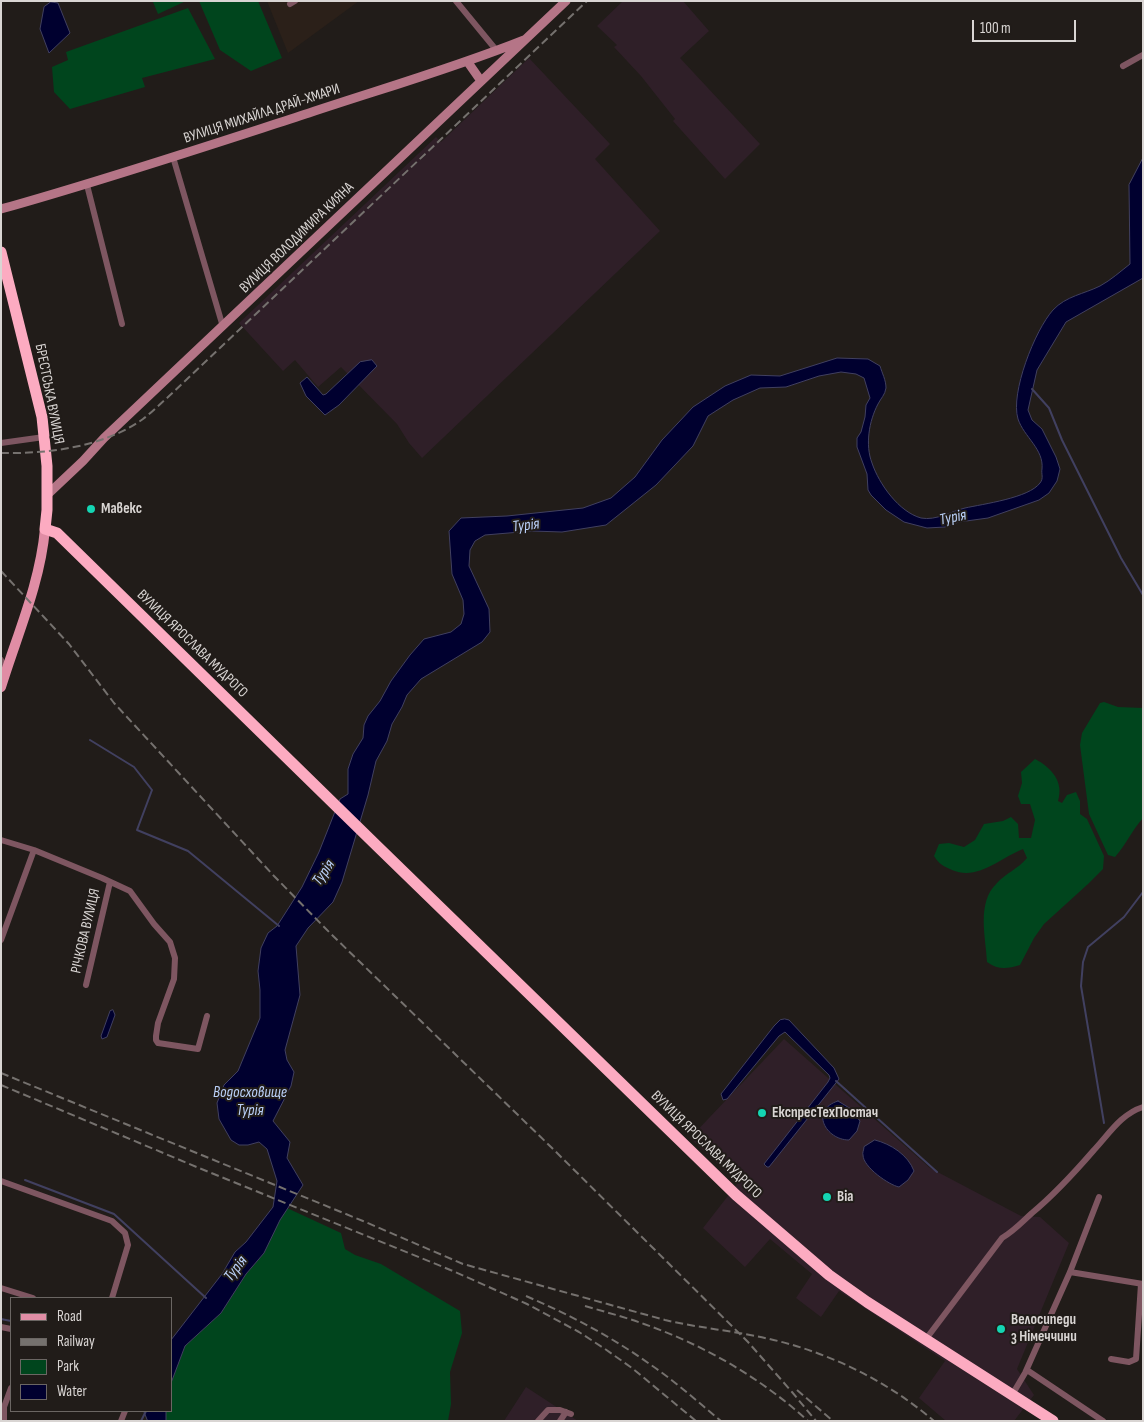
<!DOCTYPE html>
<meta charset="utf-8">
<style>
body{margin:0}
#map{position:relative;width:1144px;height:1422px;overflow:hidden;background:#211c19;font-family:"Sofia Sans Condensed",sans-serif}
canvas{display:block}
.frame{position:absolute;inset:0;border:2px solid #d9d5d3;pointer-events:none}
.legend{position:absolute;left:10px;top:1297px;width:162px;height:115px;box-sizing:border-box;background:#211c19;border:1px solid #6b6663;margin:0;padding:6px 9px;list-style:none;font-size:15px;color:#d9d5d3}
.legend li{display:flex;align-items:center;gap:10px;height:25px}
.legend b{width:25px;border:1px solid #6b6663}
.scale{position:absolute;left:972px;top:20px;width:104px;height:22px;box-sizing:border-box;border:2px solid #d9d5d3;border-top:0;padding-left:6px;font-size:15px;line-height:18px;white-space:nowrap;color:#d9d5d3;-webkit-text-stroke:4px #211c19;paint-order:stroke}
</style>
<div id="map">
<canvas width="1144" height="1422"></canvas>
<div class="frame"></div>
<ul class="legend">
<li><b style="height:6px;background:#e08da5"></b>Road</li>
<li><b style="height:6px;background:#75716e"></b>Railway</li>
<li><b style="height:14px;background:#00451d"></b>Park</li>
<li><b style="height:14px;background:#00002f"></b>Water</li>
</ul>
<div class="scale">100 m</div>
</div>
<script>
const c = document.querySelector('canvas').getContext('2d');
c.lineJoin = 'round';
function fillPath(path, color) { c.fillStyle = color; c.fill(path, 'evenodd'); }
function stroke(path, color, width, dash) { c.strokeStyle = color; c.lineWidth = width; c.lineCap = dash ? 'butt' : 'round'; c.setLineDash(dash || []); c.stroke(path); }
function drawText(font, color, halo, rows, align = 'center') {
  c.font = font + ' "Sofia Sans Condensed",sans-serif'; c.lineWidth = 4; c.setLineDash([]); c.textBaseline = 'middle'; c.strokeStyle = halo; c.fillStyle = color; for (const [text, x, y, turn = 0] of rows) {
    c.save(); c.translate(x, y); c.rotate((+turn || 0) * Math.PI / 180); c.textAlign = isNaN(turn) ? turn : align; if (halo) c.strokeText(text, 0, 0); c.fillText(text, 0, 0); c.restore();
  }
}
fillPath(new Path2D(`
 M267 1H359L288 53Z`), '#2b2019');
fillPath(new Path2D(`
 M623 1H683L709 31 680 58 760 144 725 179 673 121 675 119 641 76 614 47 617 45 597 26Z
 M529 58 610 144 595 159 660 231 422 458 409 443 397 424 341 367 318 387 295 360 283 371 239 323 436 137 441 142Z
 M784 1039 930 1168 1021 1216 1040 1217 1069 1243 1017 1369 1034 1395 1014 1421H946L919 1398 945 1361 839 1291 821 1317 796 1298 812 1274 770 1239 745 1267 703 1228 738 1183 690 1138Z
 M526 1387 578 1421H504Z`), '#2f1f28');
fillPath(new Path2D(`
 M155 1H186L158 14 153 2Z
 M199 1H258L282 58 251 71 220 50Z
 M188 8 215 59 142 78 145 87 70 109 54 92 52 67 68 60 66 52Z
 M1104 702 1118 707 1143 708V818C1132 830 1126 845 1115 857L1108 855 1089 814 1080 745 1082 733 1100 703Z
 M1035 759C1052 768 1064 782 1058 801L1062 803 1067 795 1076 792 1080 801V814L1087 819 1104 856 1103 869 1088 884 1044 924 1034 938 1020 965C1007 969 998 970 987 962 986 937 976 903 997 883 1006 873 1018 869 1027 858L1023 849C1000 858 978 881 952 870 943 866 939 864 934 856L939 844 949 843 964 847 975 840 984 824 1003 821 1011 817 1018 824 1019 838H1031L1035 820 1030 804H1021L1018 796 1022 783 1021 772Z
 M287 1208 341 1233 345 1249 355 1255 381 1264 460 1311 462 1333 450 1372 451 1404 448 1421H166V1411H171V1383L185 1346 221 1313 246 1274 264 1253 279 1220Z`), '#00451d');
const water = new Path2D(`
 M51 2 58 3 70 33 49 53 40 29 44 7Z
 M1143 158V278L1066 322 1037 370 1028 410 1032 420 1042 429 1056 457 1060 469 1057 481 1049 493 1039 500 988 518 959 522 945 527 927 528 904 522 886 510 871 495 868 490 867 474 857 447V438L861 432 865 417 866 405 870 398 864 378 856 374 841 372 819 376 786 387 760 388 733 400 708 416 693 446 656 485 606 525 562 532 532 531 485 535 475 541 470 550 469 566 489 609 490 632 482 642 421 679 407 695 402 707 392 724 387 741 376 761 368 795 342 882 333 902 308 928 296 946 300 995 285 1050 287 1060 294 1072 291 1086 273 1121 290 1142 287 1158 303 1185 280 1220 264 1253 246 1274 221 1313 185 1346 171 1383V1340L222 1274 235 1252 246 1242 273 1207 277 1181 267 1149 259 1142 248 1145H239L231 1140 219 1119 217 1103 224 1085 238 1071 260 1018V990L258 971 261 948 268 933 277 926 302 887 319 852 340 799 348 794V769L353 754 363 738 364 725 368 716 380 701 391 681 410 655 424 639 451 632 461 624 464 614 463 600 452 574 449 531 461 518 507 516 583 508 611 498 635 477 662 440 693 407 725 386 751 375 780 376 837 358 868 359 880 366C882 373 886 380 886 388 885 395 881 398 878 404 869 421 865 445 872 463 879 484 899 512 921 518 936 521 952 511 965 508 983 504 1029 498 1040 483 1044 478 1041 474 1042 469 1044 449 1024 437 1018 419 1010 393 1035 330 1053 310 1066 296 1084 294 1100 286 1111 280 1121 271 1130 264L1129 185Z
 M372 360 377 366 339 405 325 415 306 396 300 383 307 377 323 395 326 394 360 362Z
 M113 1010 115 1015 107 1037 102 1039 101 1036 110 1011Z
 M785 1019 789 1020 834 1068 839 1079 769 1167H767L764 1164 828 1082 830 1078 829 1075 785 1032 779 1036 727 1099 723 1100 721 1094 774 1026 780 1020Z
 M838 1101 851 1109 860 1121 857 1131 849 1140C826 1140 809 1110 838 1101Z
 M875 1140C891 1144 908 1155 914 1171L908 1180 899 1187C889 1185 863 1167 863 1155 862 1153 864 1150 864 1147Z
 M144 1411H166V1421H148Z`);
fillPath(water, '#00002f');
stroke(water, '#414060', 1);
stroke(new Path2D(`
 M1032 389 1049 408 1062 440 1121 558 1143 595
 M90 740 134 767 152 790 137 830 188 851 279 926
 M836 1081 937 1172
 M1104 1123 1081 986 1083 962 1088 947 1124 917 1143 892
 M25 1180 114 1214 206 1298
 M1 1319 11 1321
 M141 1421 146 1411`), '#414060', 2);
stroke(new Path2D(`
 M456 1 497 51
 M290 4 295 1
 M1123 66 1143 55
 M173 157 223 327
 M87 185 122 324
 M1 443 44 437
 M1 660 6 670
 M1 840 34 850 102 878 130 891 154 924 170 942 175 958 174 979 158 1023 156 1036V1040L158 1043 198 1049 207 1016
 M1 940 34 850
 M86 985 110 882
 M1 1181 112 1221 125 1233 128 1245 112 1298
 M1070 1272 1143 1284
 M1 1288 33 1298
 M1 1327 11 1329
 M926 1339 1002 1238C1014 1231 1022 1222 1032 1213 1055 1194 1075 1172 1094 1150 1109 1134 1121 1114 1143 1107
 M1111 1359 1129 1362 1136 1359 1141 1284
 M1027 1370 1103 1421
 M1012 1395 1025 1373 1070 1272 1099 1197
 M4 1421V1407L11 1388
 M121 1421 125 1411
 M538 1421 548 1410H560L571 1414
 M560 1421 566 1412`), '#7e5661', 6);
stroke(new Path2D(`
 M467 61 481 81
 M1 209C105 180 207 146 309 113 381 89 454 68 524 40
 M47 495 83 461 104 438 566 1`), '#b57587', 9);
stroke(new Path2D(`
 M1 687C17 635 40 584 45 529`), '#e08da5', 10);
stroke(new Path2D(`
 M1 252 42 417 47 466V510L45 529 57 533 376 845 736 1195 829 1275 867 1302 1053 1421`), '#fcabc1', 11);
stroke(new Path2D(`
 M1 453C48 454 104 447 143 419 151 413 159 405 167 398L587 1
 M1 571 69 644 114 703 274 876 330 933 551 1147 748 1342 792 1392 816 1421
 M1 1073 363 1221 463 1264 665 1320C695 1327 725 1330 755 1336 820 1348 884 1378 934 1421
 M1 1085 199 1168 453 1271 527 1304 579 1332 605 1349 632 1368 696 1421
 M526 1296C570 1315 612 1337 651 1365 676 1382 698 1402 721 1421
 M585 1306C605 1312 625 1317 644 1324 704 1345 761 1378 808 1421
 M797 1390 833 1421`), '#75716e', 2, [8, 4]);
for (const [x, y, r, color] of [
 [91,509,5,"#14d5b3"],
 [762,1113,5,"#14d5b3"],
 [827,1197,5,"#14d5b3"],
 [1001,1329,5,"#14d5b3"]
]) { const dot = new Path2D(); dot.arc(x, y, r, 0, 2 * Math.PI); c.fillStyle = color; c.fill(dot); stroke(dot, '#211c19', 2); }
drawText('15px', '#d9d5d3', '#211c19', [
 ["ВУЛИЦЯ МИХАЙЛА ДРАЙ-ХМАРИ",262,114,-18],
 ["ВУЛИЦЯ ВОЛОДИМИРА КИЯНА",297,238,-44],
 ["БРЕСТСЬКА ВУЛИЦЯ",49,394,79],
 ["ВУЛИЦЯ ЯРОСЛАВА МУДРОГО",192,644,44],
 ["РІЧКОВА ВУЛИЦЯ",86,931,-77],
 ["ВУЛИЦЯ ЯРОСЛАВА МУДРОГО",706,1145,44]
]);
drawText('bold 15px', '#d9d5d3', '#211c19', [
 ["Мавекс",101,509],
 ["ЕкспресТехПостач",772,1113],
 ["Віа",837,1197],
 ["Велосипеди",1011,1320],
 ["з Німеччини",1011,1337]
], 'left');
drawText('italic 16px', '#bbd1f9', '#211c19', [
 ["Турія",953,518,-12],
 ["Турія",526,526,-7],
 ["Турія",324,873,-56],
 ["Водосховище",250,1093],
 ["Турія",250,1111],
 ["Турія",236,1269,-53]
]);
</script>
